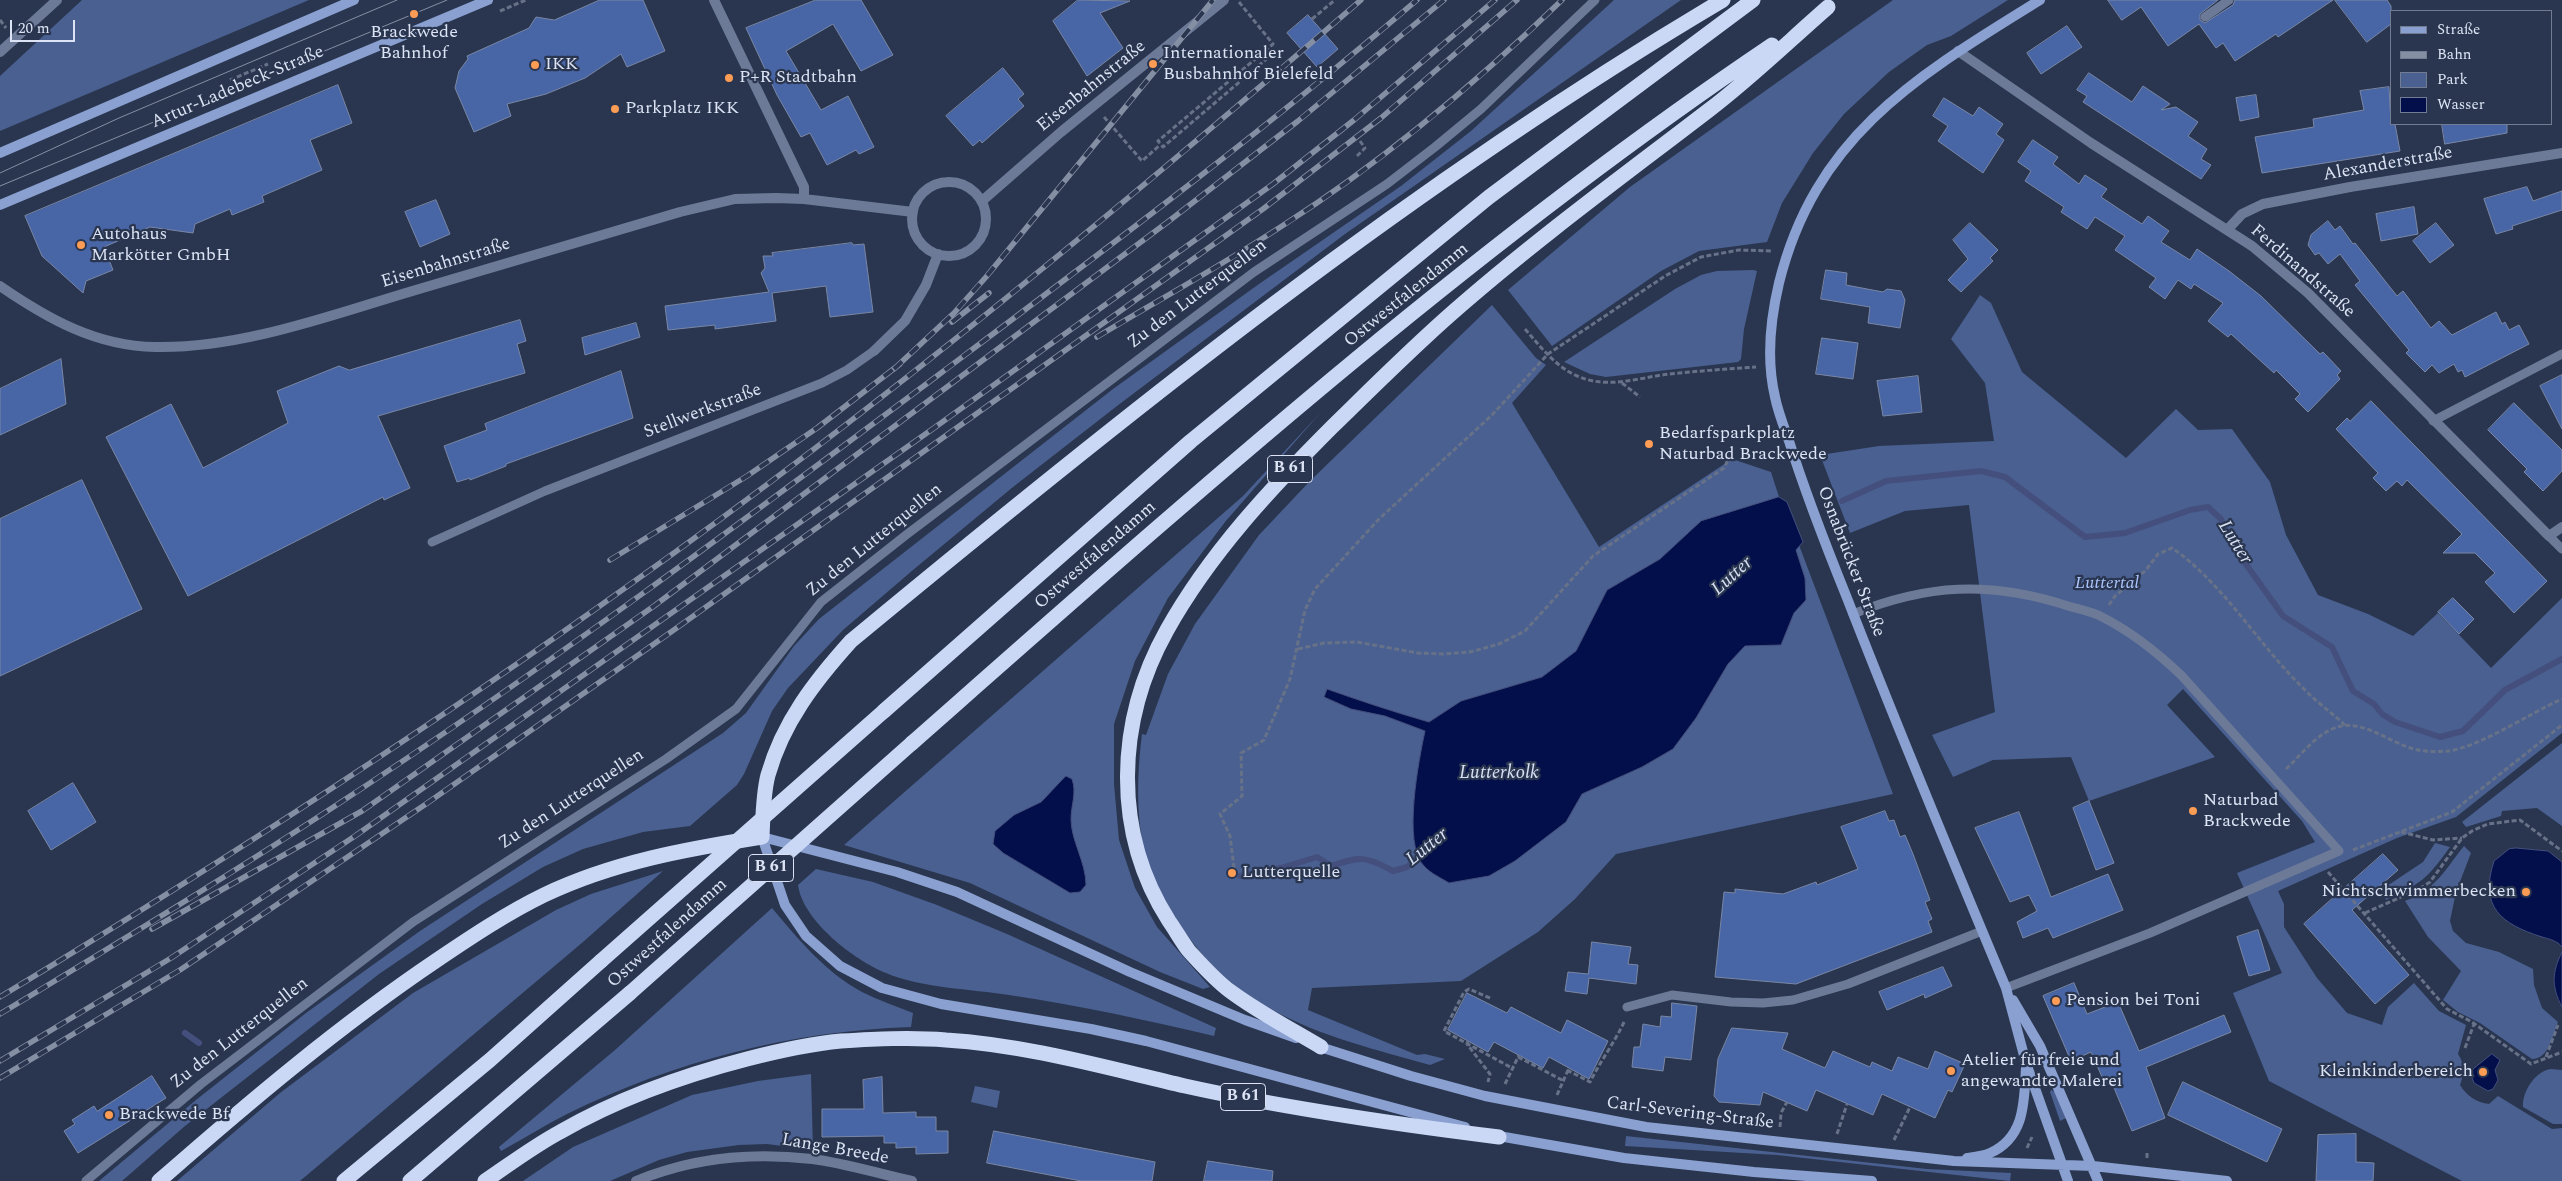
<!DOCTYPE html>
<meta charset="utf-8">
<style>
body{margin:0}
#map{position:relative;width:2562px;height:1181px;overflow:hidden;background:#2a364f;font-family:Spectral,serif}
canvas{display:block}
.legend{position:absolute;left:2390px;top:10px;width:162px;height:115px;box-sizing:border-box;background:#2a364f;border:1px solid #717b91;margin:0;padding:6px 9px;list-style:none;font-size:15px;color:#dbe3f4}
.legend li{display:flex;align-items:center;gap:10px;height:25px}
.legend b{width:25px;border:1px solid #717b91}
.scale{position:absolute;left:10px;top:20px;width:65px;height:22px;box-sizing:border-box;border:2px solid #dbe3f4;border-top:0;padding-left:6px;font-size:15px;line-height:18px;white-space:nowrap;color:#dbe3f4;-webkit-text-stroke:4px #2a364f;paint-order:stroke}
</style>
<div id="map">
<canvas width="2562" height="1181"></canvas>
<ul class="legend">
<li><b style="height:6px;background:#8aa0d0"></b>Straße</li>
<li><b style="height:6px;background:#858fa4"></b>Bahn</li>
<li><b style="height:14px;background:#4a6091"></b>Park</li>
<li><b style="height:14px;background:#030f4a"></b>Wasser</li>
</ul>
<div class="scale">20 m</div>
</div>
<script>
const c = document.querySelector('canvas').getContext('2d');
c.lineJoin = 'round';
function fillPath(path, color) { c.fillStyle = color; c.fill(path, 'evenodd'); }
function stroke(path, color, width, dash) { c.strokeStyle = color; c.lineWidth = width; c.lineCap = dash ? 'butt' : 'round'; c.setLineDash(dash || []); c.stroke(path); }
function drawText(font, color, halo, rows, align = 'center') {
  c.font = font + ' Spectral,serif'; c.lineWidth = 4.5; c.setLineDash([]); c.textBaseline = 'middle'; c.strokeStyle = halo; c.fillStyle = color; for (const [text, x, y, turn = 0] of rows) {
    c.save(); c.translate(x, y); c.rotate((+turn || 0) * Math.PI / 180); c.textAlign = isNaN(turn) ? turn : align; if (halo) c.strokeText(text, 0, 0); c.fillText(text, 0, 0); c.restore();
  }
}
fillPath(new Path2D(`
 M82 0H309L0 131V76Z
 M1614 0H1681L1345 234 1117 406 1013 487 913 570 843 630 788 688 772 711 744 774 737 785 690 826 643 832 583 849 543 867 482 904 379 974 185 1126 122 1181H99L196 1100 306 1013 420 931 723 733 746 713 794 646 819 619 1113 389 1259 284 1401 186 1471 131Z
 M1893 0H2008L1951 36 1927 45 1889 72 1844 114 1813 153 1782 203 1767 242 1699 251 1661 271 1552 346 1508 290 1630 187Z
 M1753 270 1757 271 1744 329 1741 359 1738 362 1606 377 1590 374 1564 362 1675 289 1701 275 1717 271Z
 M1980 295 1991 303 2022 372 2126 458 2176 409 2198 430 2232 429 2270 482 2286 535 2318 595 2368 614 2413 636 2438 613 2491 668 2562 598V733L2456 817 2397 838 2278 891 2284 904V927L2317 978 2347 1013 2382 1025 2388 1007 2414 983 2439 1011 2466 1025 2458 1054C2465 1064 2464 1074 2460 1085 2466 1095 2477 1103 2489 1104L2498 1096 2552 1129 2562 1128V1181H2462L2269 1081 2233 993 2282 973 2237 873 2315 842 2302 821 2183 689 2167 705 2215 757 2089 801 2071 757 1993 760 1953 777 1932 735 1995 712 1969 505 1905 511 1850 533 1820 455 1879 446 1994 441 1985 383 1951 339Z
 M1492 305 1536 358 1546 365 1512 403 1599 547 1732 459 1771 472 1779 497 1700 522 1660 559 1607 590 1576 651 1542 677 1462 701 1429 722C1394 712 1361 702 1327 689L1324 697 1351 709 1385 716 1425 731 1422 744 1414 838 1566 822 1582 794 1642 767 1673 749 1696 718 1728 664 1745 645H1781L1794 613 1806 600 1805 578 1796 550 1799 545 1893 794 1616 854 1575 899 1538 932 1461 981 1312 988 1308 1010 1417 1055 1425 1054 1445 1059 1430 1065C1378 1050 1321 1037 1273 1010 1224 983 1197 954 1169 907 1158 889 1149 872 1144 852 1136 813 1137 773 1142 734L1146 735 1168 674 1195 624 1259 535 1310 481Z
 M1321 412 1225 522 1168 598 1135 661 1114 724V784L1119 840 1135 888 1157 927 1210 987 1203 989 1160 972 970 883 844 845 1243 496Z
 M2562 743V826L2537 808 2502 811 2501 816 2466 827 2462 822Z
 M2435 843 2450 847C2428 878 2421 884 2386 900L2382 892 2387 886 2423 862Z
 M2464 846 2471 853 2456 892 2450 921 2453 931 2466 943 2499 952 2533 969 2534 985 2542 1008 2558 1022C2553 1035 2549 1059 2532 1059L2480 1023 2458 1012 2443 1000 2461 971 2428 937 2405 901C2436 889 2444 871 2464 846Z
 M816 869 873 882 937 905 1007 934 1216 1028 1214 1036C1146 1020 1078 1005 1009 995 971 989 921 988 886 973 854 960 803 921 798 885Z
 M663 871 583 942 300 1181H177L280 1093 413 993 556 910 591 894Z
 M772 908C799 940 825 972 862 992 878 1000 896 1006 913 1013L911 1027C791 1031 675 1061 567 1114 545 1125 523 1139 501 1151L499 1147 615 1050Z
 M2551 1069 2562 1070V1124H2553L2523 1107C2522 1092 2535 1071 2551 1069Z
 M811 1074 813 1150 767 1144 739 1145 687 1152 659 1160 610 1181H523L573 1147 692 1095 758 1081Z
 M975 1086 1000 1091 997 1108 971 1102Z
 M2051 1090 2055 1092 2066 1118 2060 1121 2050 1092Z
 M1626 1136 1927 1169 2011 1173 2010 1181 1777 1155 1625 1146Z`), '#4a6091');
const water = new Path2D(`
 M1779 497 1787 502 1803 542 1796 550 1805 578 1806 600 1794 613 1781 645 1745 646 1728 664 1696 718 1673 749 1642 767 1582 794 1566 822 1515 861 1489 876 1449 883C1441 878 1430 873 1424 866 1402 844 1419 759 1425 731L1385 716 1351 709 1324 697 1327 689C1361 701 1394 712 1429 722L1461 701 1542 677 1576 651 1607 590 1660 559 1701 521Z
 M1066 776 1072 779C1077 793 1071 805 1071 819 1071 841 1086 862 1086 885L1080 892 1070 893 1003 853 993 844 995 831 1014 815 1041 802Z
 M2516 848 2548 851 2562 862V947C2558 941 2549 939 2542 937 2501 924 2479 907 2494 861L2509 849Z
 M2562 952V1007C2551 986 2552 972 2562 952Z
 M2492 1054 2500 1060 2495 1070 2498 1080 2493 1089 2488 1091 2474 1083 2470 1072Z`);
fillPath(water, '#030f4a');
stroke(water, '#444f7d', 1);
stroke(new Path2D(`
 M1842 501 1886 481 1981 471 2005 477 2085 537 2125 533 2190 510 2208 507 2221 519 2230 542 2283 616 2332 647 2353 691 2374 704 2382 714 2395 722 2440 737 2463 731 2505 690 2562 659
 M1240 876 1281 868 1317 857 1331 866C1361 856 1365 856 1393 871L1407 867 1425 852
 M185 1033 199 1043`), '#444f7d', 6);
const building = new Path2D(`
 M600 0H643L665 51 627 67 621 54 585 78 546 94 507 104 511 116 474 132 455 88 459 71 468 59 467 56 529 28 536 17 554 20Z
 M816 0H861L893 55 861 71 833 24 786 51 821 110 848 96 874 147 859 154 856 150 827 165 810 133 801 137 777 95 746 28Z
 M1078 0 1130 1 1100 13 1123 48 1087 76 1053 21Z
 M2108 0H2218L2200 14V20L2205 23 2233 5 2235 0H2333L2278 37 2276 34 2235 61 2223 43 2216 48 2199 24 2168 46 2141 7 2122 20Z
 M2335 0H2387L2391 6V24L2367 42Z
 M1308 15 1338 49 1317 67 1287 33Z
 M2067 26 2082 47 2041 74 2027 53Z
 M1003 68 1024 94 1018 99 1024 106 982 143 980 140 973 146 946 116Z
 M2089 73 2132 102 2143 86 2170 104 2161 110 2176 107 2198 122 2188 136 2207 149 2201 159 2211 165 2201 179 2083 102 2087 96 2077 90Z
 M338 85 352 123 310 140 322 170 262 196 264 202 232 215 230 209 195 224 193 233 150 227 104 247 113 270 86 281 83 293 42 256 25 216Z
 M2389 87 2391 124H2395L2400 151 2262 173 2255 137 2314 127 2313 119 2364 110 2360 91Z
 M2256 95 2259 117 2240 121 2236 98Z
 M1944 98 1973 116 1979 107 2003 124 1996 134 2004 140 1983 173 1938 141 1948 126 1933 116Z
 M2442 124H2507V133L2445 144Z
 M2033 140 2058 157 2053 164 2079 184 2085 175 2107 189 2101 197 2119 209 2142 224 2148 216 2169 231 2161 242 2190 260 2197 249 2229 271 2261 296 2320 354 2323 352 2341 371 2337 375 2340 379 2308 412 2295 399 2300 394 2276 370 2274 373 2231 334 2228 337 2208 321 2223 303 2194 284 2191 289 2178 280 2165 299 2149 287 2156 278 2115 250 2125 236 2095 217 2087 229 2061 212 2064 207 2025 181 2031 171 2018 162Z
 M2527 187 2533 201 2562 191V210L2512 226 2513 229 2496 234 2484 199Z
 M436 200 450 234 420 247 405 212Z
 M2414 207 2418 234 2381 241 2376 214Z
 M2328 221 2335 230 2340 226 2353 244 2355 243 2397 296 2403 291 2431 328 2439 321 2452 335 2496 312 2502 324 2505 322 2509 330 2519 325 2529 344 2465 377 2462 370 2458 372 2454 364 2439 373 2432 365 2425 372 2406 353 2409 350 2355 285 2360 281 2340 254 2328 264 2319 253 2315 255 2308 245 2311 235Z
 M1970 223 1998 250 1990 258 1993 261 1961 292 1948 280 1968 259 1953 240Z
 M2436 223 2454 245 2430 263 2413 241Z
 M852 243 853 245 864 244 873 312 830 317 826 286 772 293 776 321 715 329V325L668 330 665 306 769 292 761 273 765 268 763 256H773L772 253Z
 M1826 270 1847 273 1846 285 1883 292 1887 289 1901 291 1905 300 1900 328 1868 323 1870 307 1821 299Z
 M520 320 526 341 517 344 525 373 378 416 410 488 384 500 383 497 188 596 106 437 171 404 203 468 288 423 277 391 339 366 349 370Z
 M636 323 640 337 585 355 582 338Z
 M1822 338 1858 343 1853 379 1816 374Z
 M61 359 66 404 0 435V389Z
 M621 371 633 418 506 464V466L470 480V478L457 482 444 446 487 430 485 424Z
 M2562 375V429L2540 386Z
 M1918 376 1922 412 1883 416 1877 381Z
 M2371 401 2547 581 2514 613 2485 582 2495 573 2475 553H2443L2462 534 2407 480 2402 486 2397 481 2386 491 2373 478 2378 473 2336 429 2347 418 2350 421Z
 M2514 403 2562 450V471L2543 491 2524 472 2527 469 2488 430Z
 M82 480 142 609 0 676V519Z
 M2453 598 2474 619 2459 634 2438 612Z
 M73 783 96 822 51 850 28 811Z
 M2089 801 2114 863 2096 870 2073 808Z
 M1885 811 1889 821 1894 820 1900 837 1905 835 1913 854 1930 900 1925 902 1932 919 1928 921 1932 932 1796 984 1715 977 1724 892 1735 893V889L1783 894 1816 882 1817 885 1858 869 1841 827Z
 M2019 812 2051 897 2108 874 2123 910 2053 938 2048 928 2023 938 2017 922 2037 911 2029 895 2010 902 1975 828Z
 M2383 854 2398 870 2352 910 2409 975 2375 1004 2304 924Z
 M2258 930 2270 970 2249 976 2237 937Z
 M1592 942 1631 947 1628 964 1638 965 1636 984 1589 978 1587 994 1565 991 1568 972 1588 974Z
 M1943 967 1952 986 1925 998 1924 994 1887 1010 1879 992Z
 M2074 983 2087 1014 2118 1002 2139 1051 2224 1015 2231 1032 2146 1067 2165 1118 2132 1131 2112 1083 2106 1086 2091 1052 2071 1061 2043 996Z
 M1467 993 1507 1013 1511 1007 1561 1033 1567 1020 1608 1041 1589 1079 1549 1057 1543 1068 1494 1042 1488 1052 1448 1030Z
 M1672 1003 1697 1006 1691 1060 1665 1057 1663 1071 1632 1067 1634 1047H1640L1643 1024 1660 1027 1661 1016 1671 1017Z
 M1732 1028 1788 1033 1782 1049 1825 1068 1833 1051 1870 1067 1872 1062 1892 1071 1898 1057 1928 1069 1935 1051 1965 1064 1952 1092 1948 1090 1935 1118 1882 1094 1873 1115 1816 1090 1807 1111 1763 1092 1760 1105 1719 1102 1714 1096 1718 1059Z
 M152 1076 166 1098 78 1153 64 1131 75 1124 72 1120 94 1106 97 1111Z
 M882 1077 883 1113 916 1112V1117H936V1131H948V1153L916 1154V1147L896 1148V1143H884V1136L822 1137V1109H864L863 1080Z
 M2183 1082 2282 1129 2267 1162 2168 1115Z
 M994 1131 1155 1162 1152 1181H1081L987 1163Z
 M2356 1134V1162L2374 1163 2373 1181H2316L2318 1135Z
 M1208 1161 1273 1171 1272 1181H1204Z`);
fillPath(building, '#4865a6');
stroke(building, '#7987a5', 1);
stroke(new Path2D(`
 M1239 2 1273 44 1158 141 1163 147 1270 56
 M500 11 526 0
 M1312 19 1335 0
 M0 20 6 28
 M230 80 268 64
 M1104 117 1142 161 1160 145
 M1357 156 1365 148 1360 141
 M1525 329C1540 346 1554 365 1575 375 1606 390 1637 378 1669 374 1698 371 1727 369 1756 367
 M1622 383 1640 397
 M2109 605 2115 596 2146 570 2158 554 2172 548C2222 582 2259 645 2302 687 2315 701 2331 712 2345 725
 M1298 649 1324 643 1357 642 1418 653 1443 654 1470 652 1499 644 1525 631 1593 556 1724 468 1735 445
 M2286 769C2300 756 2314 737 2332 729 2360 716 2387 742 2414 749 2425 752 2437 752 2448 751 2480 747 2530 713 2562 699
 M2401 832 2433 840 2462 838
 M2353 850 2452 812 2562 725
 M1234 868 1230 836 1220 814 1242 796 1241 753 1264 740 1290 679 1305 610 1315 589 1379 519 1492 415 1548 354 1665 276 1701 257 1739 250 1773 251
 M2328 872 2447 1009 2472 1022 2531 1064 2562 1052
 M2365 913 2419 889 2430 882 2462 838 2472 831 2488 824 2520 820 2562 851
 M1490 998 1469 989 1464 992 1444 1031 1512 1068
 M1468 1041 1467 1044 1490 1074 1488 1082
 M2465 1048 2474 1024
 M1518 1057 1562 1080
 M2546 1057 2558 1025
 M1567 1070 1590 1082C1601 1060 1615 1042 1625 1020
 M1505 1084 1519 1055
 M1557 1095 1569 1068
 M1780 1127 1781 1113 1787 1102
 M1837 1134 1847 1104
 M1894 1140 1910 1107
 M2027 1148 2032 1137
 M2147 1158V1151`), '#677288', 3, [5, 2.5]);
stroke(new Path2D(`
 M2205 17 2229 0
 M2433 421 2562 354
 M2549 536 2562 549
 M432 542 545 491 822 383 847 370 874 351
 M1853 614C1927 584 1989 581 2065 605 2077 609 2091 611 2102 617 2130 631 2159 654 2182 676L2339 851 2150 933 2006 988
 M1627 1007 1672 995 1731 1002 1763 1003 1793 1000 1848 984 1982 931
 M86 1181 201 1084 413 922 666 759 736 709 821 602 906 535 1254 272 1387 184 1435 147 1481 109 1595 0`), '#6c7a98', 9);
stroke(new Path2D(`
 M714 0 804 187V199
 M1958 51 2091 143 2252 246 2308 293 2549 536 2562 527
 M0 52 57 0
 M912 219a37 37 0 1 1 74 0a37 37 0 1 1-74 0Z
 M982 201 1061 132 1224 0
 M2228 229 2242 214 2263 204 2350 187 2562 153
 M0 286C48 319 96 346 155 347 239 349 329 316 409 292 499 265 590 239 680 212L735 199 776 198 804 199 913 212
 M874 351 905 321 926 285 938 254
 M636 1181C691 1158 752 1152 812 1159 845 1163 879 1174 912 1181`), '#6c7a98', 10);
stroke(new Path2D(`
 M2040 0C1919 75 1816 134 1779 283 1770 321 1766 359 1775 397 1778 412 1784 427 1789 441 1806 495 1826 546 1847 598 1898 729 1952 859 2006 988L2026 1063 2068 1181
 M0 153 354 0
 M0 205 488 0
 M762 837 897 872 957 892 1130 972 1245 1020 1296 1038
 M762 837 785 905 806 936 840 966 882 988 941 1004 1091 1029 1146 1041 1465 1127
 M2013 1000 2040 1046 2098 1181
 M1317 1046 1411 1076 1485 1096 1646 1127 1954 1161 2093 1166 2227 1181
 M1493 1135 1624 1158 1754 1172 1872 1181
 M1967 1158C1974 1157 1983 1156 1990 1153 2026 1137 2024 1100 2026 1067`), '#8aa0d0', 10);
stroke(new Path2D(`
 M884 711 1191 441 1489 197 1753 0
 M912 743C1189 499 1466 251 1772 45
 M1321 1047C1291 1029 1258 1012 1230 991 1215 980 1201 964 1189 951 1182 942 1176 931 1169 921 1112 832 1116 721 1167 630 1210 553 1271 488 1333 426 1372 388 1411 349 1452 313 1534 241 1623 176 1709 110 1751 78 1789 41 1828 7
 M159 1181C248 1103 339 1026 437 960 471 937 507 913 544 895 613 862 687 849 762 837 763 817 763 794 768 775 783 722 815 681 851 641 1129 411 1412 184 1723 0
 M344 1181 490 1060 601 961
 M410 1181 630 993
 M485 1181C510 1164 534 1146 560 1132 619 1098 681 1076 747 1059 778 1051 809 1044 841 1041 875 1039 911 1037 946 1040 1027 1045 1107 1068 1185 1086 1289 1109 1394 1124 1499 1137`), '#cad8f6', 15);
stroke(new Path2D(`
 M0 173 119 118 397 0
 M0 186 447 0`), '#858fa4', 1);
const rail = new Path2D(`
 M952 322 989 293
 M1097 337C1159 300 1222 265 1282 226 1384 161 1475 84 1562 0
 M894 369 954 313 986 277 1213 0
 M610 560 747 476 817 428 900 364
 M152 929 362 811 654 606 1169 221 1298 121 1444 0
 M0 997C216 866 427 730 632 583 886 403 1126 203 1361 0
 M0 1014C113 946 225 878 335 806 543 670 742 522 941 373 1102 252 1264 131 1417 0
 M0 1061 171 958 355 836 934 428 1273 184 1354 120 1495 0
 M0 1078 180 970 426 804 671 632 1263 209 1381 118 1517 0`);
stroke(rail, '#858fa4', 5.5);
stroke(rail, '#2a364f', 4, [11]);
stroke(new Path2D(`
 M601 961 884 711
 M630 993 912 743`), '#cad8f6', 15);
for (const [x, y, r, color] of [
 [414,14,5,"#fd9c55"],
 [1153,64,5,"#fd9c55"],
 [535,65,5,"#fd9c55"],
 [729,78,5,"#fd9c55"],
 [615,109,5,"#fd9c55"],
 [81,245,5,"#fd9c55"],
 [1649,444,5,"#fd9c55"],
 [2193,811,5,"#fd9c55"],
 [1232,873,5,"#fd9c55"],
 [2526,892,5,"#fd9c55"],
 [2056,1001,5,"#fd9c55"],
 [1951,1071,5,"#fd9c55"],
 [2483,1072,5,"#fd9c55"],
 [109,1115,5,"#fd9c55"]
]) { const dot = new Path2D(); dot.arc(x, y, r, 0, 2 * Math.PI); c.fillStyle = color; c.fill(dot); stroke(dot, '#2a364f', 2); }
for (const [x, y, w] of [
 [1290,469,45],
 [771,868,45],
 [1243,1097,45]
]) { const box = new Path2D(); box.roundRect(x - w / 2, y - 13.5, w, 27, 4); c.fillStyle = '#2a364f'; c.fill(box); stroke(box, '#dbe3f4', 1); }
drawText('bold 16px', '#dbe3f4', null, [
 ["B 61",1290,469],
 ["B 61",771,868],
 ["B 61",1243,1097]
]);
drawText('18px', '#dbe3f4', '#2a364f', [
 ["Brackwede",414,33,"center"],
 ["Bahnhof",414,54,"center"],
 ["Internationaler",1163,54],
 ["Busbahnhof Bielefeld",1163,75],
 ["IKK",545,65],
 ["P+R Stadtbahn",739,78],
 ["Parkplatz IKK",625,109],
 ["Autohaus",91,235],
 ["Markötter GmbH",91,256],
 ["Bedarfsparkplatz",1659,434],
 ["Naturbad Brackwede",1659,455],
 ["Naturbad",2203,801],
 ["Brackwede",2203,822],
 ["Lutterquelle",1242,873],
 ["Nichtschwimmerbecken",2516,892,"right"],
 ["Pension bei Toni",2066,1001],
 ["Atelier für freie und",1961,1061],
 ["angewandte Malerei",1961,1082],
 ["Kleinkinderbereich",2473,1072,"right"],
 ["Brackwede Bf",119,1115]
], 'left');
drawText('18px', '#dbe3f4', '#2a364f', [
 ["Eisenbahnstraße",1092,87,-39],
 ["Artur-Ladebeck-Straße",238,88,-23],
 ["Alexanderstraße",2388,165,-10],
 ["Eisenbahnstraße",446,264,-17],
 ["Ferdinandstraße",2302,272,41],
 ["Zu den Lutterquellen",1198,295,-37],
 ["Ostwestfalendamm",1407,296,-39],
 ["Stellwerkstraße",703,412,-21],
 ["Zu den Lutterquellen",875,541,-39],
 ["Ostwestfalendamm",1096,556,-41],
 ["Osnabrücker Straße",1850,562,69],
 ["Zu den Lutterquellen",572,800,-33],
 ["Ostwestfalendamm",668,934,-42],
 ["Zu den Lutterquellen",240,1034,-38],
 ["Carl-Severing-Straße",1690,1114,7],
 ["Lange Breede",835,1150,10]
]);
drawText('italic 18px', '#aac4fc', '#2a364f', [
 ["Luttertal",2107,584]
]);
drawText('italic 19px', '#d7e0f3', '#2a364f', [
 ["Lutter",2234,543,58],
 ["Lutter",1733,577,-42],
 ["Lutterkolk",1499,774],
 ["Lutter",1428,848,-39]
]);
</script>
